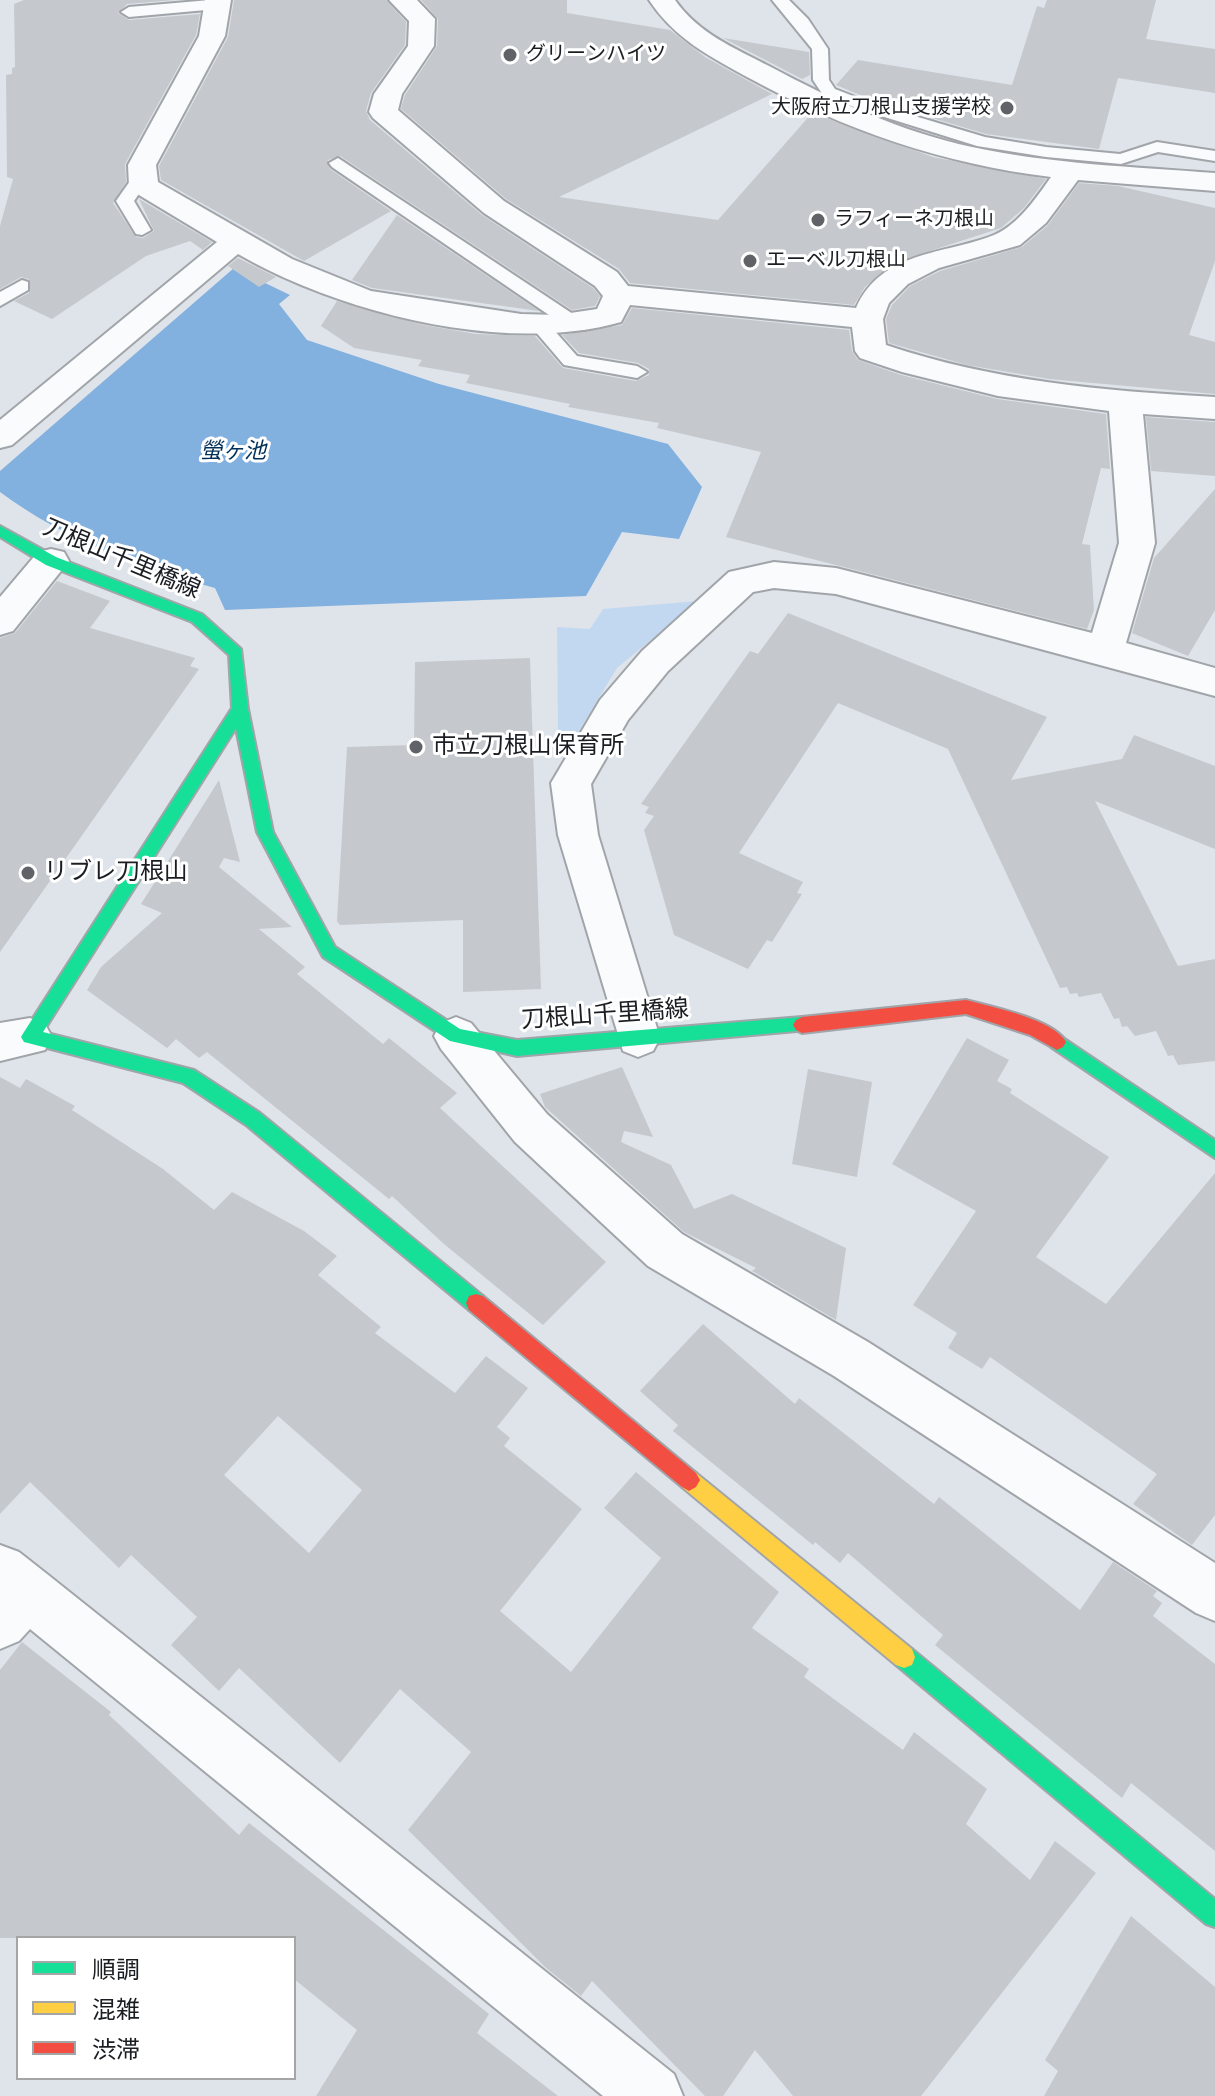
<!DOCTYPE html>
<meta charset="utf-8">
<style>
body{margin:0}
#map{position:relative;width:1215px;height:2096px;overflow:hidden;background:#dee4ea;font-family:Jost,"Noto Sans JP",sans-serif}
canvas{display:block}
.legend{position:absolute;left:16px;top:1936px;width:280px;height:144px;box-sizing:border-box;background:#fff;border:2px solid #a3a5a6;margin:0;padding:10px 14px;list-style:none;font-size:24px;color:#1a1d21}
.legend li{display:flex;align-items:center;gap:16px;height:40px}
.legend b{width:40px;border:2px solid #a3a5a6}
</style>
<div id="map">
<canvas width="1215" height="2096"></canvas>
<ul class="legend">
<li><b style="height:10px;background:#16e098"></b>順調</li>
<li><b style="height:10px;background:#ffcf43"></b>混雑</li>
<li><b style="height:10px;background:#f24e42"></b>渋滞</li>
</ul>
</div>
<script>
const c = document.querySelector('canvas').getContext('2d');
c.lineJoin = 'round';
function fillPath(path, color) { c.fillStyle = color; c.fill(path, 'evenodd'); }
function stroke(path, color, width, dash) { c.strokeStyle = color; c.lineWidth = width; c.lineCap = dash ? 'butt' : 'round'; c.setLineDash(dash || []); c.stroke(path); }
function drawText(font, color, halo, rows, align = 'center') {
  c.font = font + ' Jost,"Noto Sans JP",sans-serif'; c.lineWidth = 6; c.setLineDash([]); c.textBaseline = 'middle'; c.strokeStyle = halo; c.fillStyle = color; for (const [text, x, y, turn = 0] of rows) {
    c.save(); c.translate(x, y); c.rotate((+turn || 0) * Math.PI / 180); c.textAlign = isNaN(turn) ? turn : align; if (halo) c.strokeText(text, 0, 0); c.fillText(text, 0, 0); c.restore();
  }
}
fillPath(new Path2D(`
 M698 601 617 668 575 737 558 730 557 627 590 629 603 609Z`), '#c2d8f0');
fillPath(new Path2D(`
 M234 268 290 295 279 304 307 340 439 384 668 444 702 487 679 539 622 532 586 596 225 610 215 588C138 567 65 540 0 492V471Z`), '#82b0df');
fillPath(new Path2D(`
 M24 0H175L127 4 118 13 129 20 200 14 196 35 125 164 126 182 113 203 136 237 143 238 154 231 139 199 212 242 203 250 190 241 146 256 52 319 14 301 29 293V279L21 277 0 289V226L13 179 7 177 6 75 12 74V68L15 67 14 4Z
 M234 0H386L406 22 405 45 371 93 366 111 370 120 482 215 593 288 600 296 595 306 572 310 340 156 328 160 330 169 391 211 304 261 161 180 159 166 228 37Z
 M421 0H567V13L670 30 705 57 772 94 559 197 718 220 812 113 933 157 1046 179 1024 208 1001 228 896 262 865 287 854 305 630 283 619 269 506 199 401 109 405 95 437 46 438 19Z
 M1047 0H1156L1146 39 1215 49V93L1118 78 1099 149 986 134 872 100 836 85 858 60 1012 85 1037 6 1044 8Z
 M723 38 809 52 810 75 802 79Z
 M1079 183 1118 186 1215 208V261L1189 335 1215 342V394L1049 379 967 365 889 343 886 319 892 305 910 286 940 271 1022 247 1048 225Z
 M397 215 539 311 372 288 352 280Z
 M238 258 276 277 259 287 228 266Z
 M337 301 424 325 476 334 535 336 563 368 636 381 649 375V369L638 363 579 353 562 335 622 325 632 308 849 330 852 351 858 360 901 375 997 399 1106 414 1110 469 1101 468 1082 544 1090 545 1094 610 1087 629 726 537 761 452 657 428 659 423 568 407 570 404 466 383 470 375 418 366 422 360 354 348 321 326Z
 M1146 417 1215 422V476L1151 471Z
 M1215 489V610L1188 656 1132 633 1154 558Z
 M57 581 110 601 90 628 195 658 190 666 199 669 0 952V638L15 633Z
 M788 613 1047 717 1011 780 1122 759 1134 735 1215 766V849L1095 801 1178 966 1215 959V1061L1178 1065 1173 1055 1168 1056 1156 1031 1135 1036 1127 1026 1122 1027 1119 1018 1114 1019 1101 993 1079 997 1077 993 1070 994 1067 987 1060 988 948 749 838 703 739 853 803 882 797 893 802 894 772 942 767 940 748 969 674 935 644 830 654 816 645 813 649 807 641 804 750 651 758 654Z
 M530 658 541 989 463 992V920L340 925 337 921 347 747 414 745 415 662Z
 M219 780 240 862 224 858 219 867 292 927 259 929 305 967 297 974 383 1044 389 1038 457 1093 440 1108 606 1262 543 1325 444 1244 392 1196 389 1199 207 1052 199 1058 176 1039 167 1048 87 990 101 967 162 913 141 904Z
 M967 1038 1009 1060 997 1081 1012 1089 1010 1093 1109 1157 1036 1257 1106 1304 1215 1173V1515L1192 1545 1133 1504 1157 1474 990 1357 982 1369 948 1348 957 1333 913 1305 976 1211 892 1164Z
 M622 1067 653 1137 624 1131 621 1142 671 1165 694 1209 732 1194 846 1248 836 1320 752 1271 756 1268 684 1232 545 1107 540 1094Z
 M808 1069 872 1082 857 1177 792 1164Z
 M0 1077 20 1088 26 1079 75 1106 72 1110 163 1169 214 1210 232 1192 304 1231 337 1256 318 1275 381 1327 375 1333 455 1393 486 1356 528 1388 497 1427 510 1438 504 1446 582 1509 500 1611 571 1672 661 1558 604 1508 636 1472 779 1592 752 1628 809 1669 804 1677 903 1750 914 1732 987 1789 966 1824 1030 1880 1055 1841 1096 1873 921 2096H793L755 2050 723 2096H705L592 1981 581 1996 545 1967 408 1830 471 1752 400 1689 340 1763 239 1668 219 1691 171 1645 197 1617 131 1555 119 1568 30 1482 0 1514ZM278 1416 362 1490 309 1553 224 1475Z
 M703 1324 795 1404 799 1398 934 1504 939 1497 1080 1610 1113 1562 1157 1591 1153 1596 1162 1603 1153 1616 1215 1664V1851L1131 1783 1122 1798 935 1645 943 1635 848 1553 840 1563 815 1542 813 1545 673 1431 678 1425 640 1391Z
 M22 1642 111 1712 109 1715 239 1835 249 1823 489 2014 477 2033 558 2096H316L357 2030 294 1979V1938H0V1670Z
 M1131 1916 1215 1987V2096H1044L1058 2071 1045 2060Z`), '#c5c9cd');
const lane = new Path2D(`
 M210 0 225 4 217 9 129 17 121 12 129 7Z
 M772 0H789L808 19 828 49 829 80 835 89 871 103 985 137 1046 147 1120 154 1157 142 1215 151V161L1158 152 1121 164 1046 157 977 146 859 109 823 95 813 80 812 49Z
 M338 158 585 322V330H571L332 167 329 163Z
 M143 170 152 175 134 201 151 230 142 235 136 234 116 201 137 171Z
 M22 280 28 282V290L0 306V292Z
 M538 318 545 320 577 356 637 366 647 372 637 378 564 365 529 324Z`);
const street = new Path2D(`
 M205 0H231L225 36 156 165 158 182 292 259 371 291 521 314 557 315 597 309 603 296 595 286 484 213 373 118 369 112 374 94 408 46 409 21 389 0H417L435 19 434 46 402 94 398 110 504 201 617 272 628 286 856 308C882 250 944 255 994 235 1018 225 1037 197 1051 177 943 164 845 130 749 78 709 56 675 39 649 0H675C698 33 734 48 769 66 833 100 901 132 972 147 1052 164 1134 167 1215 173V191L1078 180 1046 223 1020 245 939 268 908 284 889 303 883 319 886 345C993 381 1103 391 1215 397V419L1143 414 1155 543 1126 643 1215 668V696L836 594 774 588 753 592 668 671 628 720 591 784 598 835 660 1038 653 1051 638 1057 623 1051 558 835 551 783 600 700 642 651 729 572 774 562 836 568 1092 633 1119 543 1109 411 998 396 902 372 860 358 855 351 852 327 630 305 621 322C506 355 340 313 238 254L12 445 0 448V420L217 242 134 192 129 186 128 165 199 36Z
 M51 549 64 552 69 561 13 631 0 635V597L38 552Z
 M456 1017 471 1023 547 1114 682 1234 868 1342 1215 1563V1621L1196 1613 834 1376 648 1266 515 1142 441 1049 434 1036 441 1023Z
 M30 1018 45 1024 52 1037 45 1050 0 1061V1023Z
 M0 1545 19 1552 47 1574 674 2074 683 2096H603L30 1629 19 1641 0 1649Z`);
const fast = new Path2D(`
 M0 526 56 557 202 614 241 649 248 709 273 832 335 947 460 1029 517 1040 802 1017 808 1020 811 1025 808 1030 517 1056 450 1041 323 957 257 832 236 728 43 1032 194 1070 260 1113 483 1296 486 1303 483 1310 476 1312 469 1310 246 1125 183 1083 24 1042 21 1037 24 1032 232 708 229 655 192 622 46 565 0 537Z
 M1057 1034 1215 1140V1158L1051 1047 1048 1042 1051 1037Z
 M904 1646 912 1649 1215 1899V1927L1206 1924 896 1665 893 1657 896 1649Z`);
const slow = new Path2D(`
 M689 1469 696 1473 912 1649 915 1657 912 1665 904 1668 896 1665 682 1487 678 1480 682 1473Z`);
const jam = new Path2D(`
 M966 1000C991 1007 1054 1019 1066 1042L1063 1047 1057 1050 1030 1035 966 1014 802 1033 796 1030 793 1025 796 1020 802 1017Z
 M476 1294 483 1296 696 1473 700 1480 696 1487 689 1491 682 1487 469 1310 466 1303 469 1296Z`);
stroke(lane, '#a1a5aa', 4);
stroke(street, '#a1a5aa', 4);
stroke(fast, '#a1a5aa', 4);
stroke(slow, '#a1a5aa', 4);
stroke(jam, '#a1a5aa', 4);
fillPath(lane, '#fafbfc');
fillPath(street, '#fafbfc');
fillPath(fast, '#16e098');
fillPath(slow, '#ffcf43');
fillPath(jam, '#f24e42');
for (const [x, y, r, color] of [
 [510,55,8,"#5f6367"],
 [1007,108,8,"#5f6367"],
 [818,220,8,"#5f6367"],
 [750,261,8,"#5f6367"],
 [416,747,8,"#5f6367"],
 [28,873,8,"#5f6367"]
]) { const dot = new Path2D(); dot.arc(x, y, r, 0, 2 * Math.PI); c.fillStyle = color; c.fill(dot); stroke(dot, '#fff', 3); }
drawText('20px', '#1a1d21', '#fff', [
 ["グリーンハイツ",526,55],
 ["大阪府立刀根山支援学校",991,108,"right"],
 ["ラフィーネ刀根山",834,220],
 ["エーベル刀根山",766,261]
], 'left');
drawText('italic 22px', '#003059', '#fff', [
 ["螢ヶ池",233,453]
]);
drawText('24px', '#1a1d21', '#fff', [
 ["刀根山千里橋線",121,560,23],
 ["刀根山千里橋線",605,1016,-4]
]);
drawText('24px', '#1a1d21', '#fff', [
 ["市立刀根山保育所",432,747],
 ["リブレ刀根山",44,873]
], 'left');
</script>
